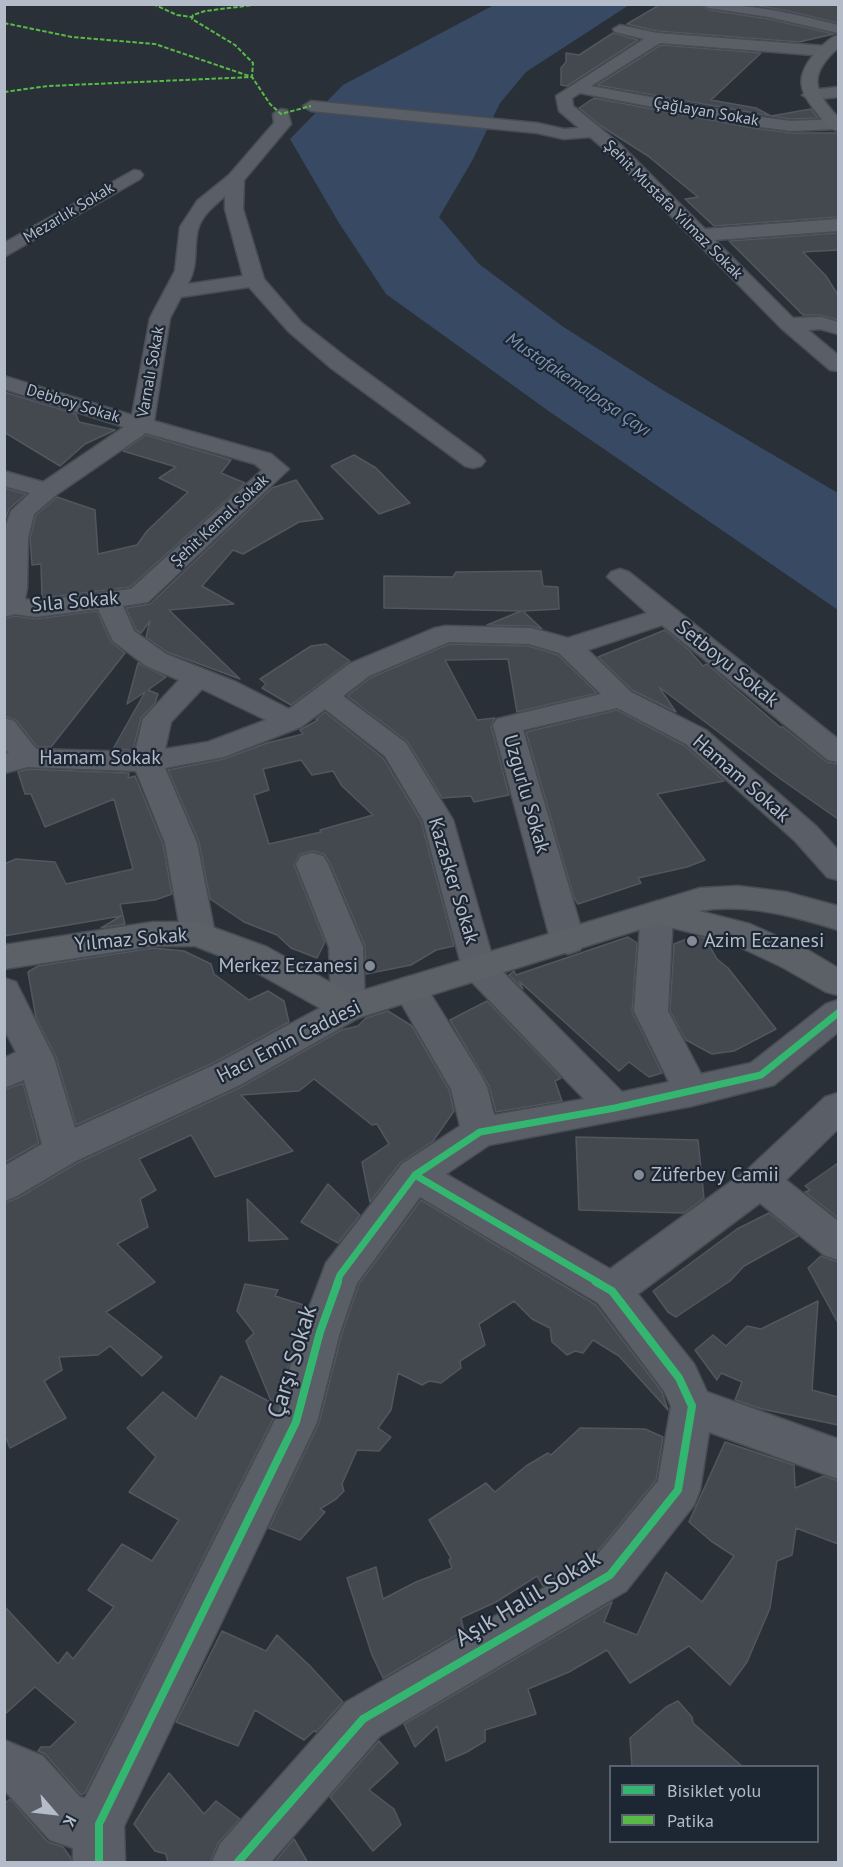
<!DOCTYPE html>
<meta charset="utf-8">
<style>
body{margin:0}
#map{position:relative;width:843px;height:1867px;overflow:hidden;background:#2a3038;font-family:"PT Sans",sans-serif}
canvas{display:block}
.frame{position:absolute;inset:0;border:6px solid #b4bcc9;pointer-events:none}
.legend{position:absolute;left:609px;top:1765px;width:210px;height:78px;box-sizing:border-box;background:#1d2633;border:2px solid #59626f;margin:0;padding:8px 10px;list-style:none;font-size:18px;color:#b4bcc9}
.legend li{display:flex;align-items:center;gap:12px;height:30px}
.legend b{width:30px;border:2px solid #59626f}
.north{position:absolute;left:24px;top:1783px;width:60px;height:60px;-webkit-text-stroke:4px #1d2633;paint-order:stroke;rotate:118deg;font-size:16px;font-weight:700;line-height:24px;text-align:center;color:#b4bcc9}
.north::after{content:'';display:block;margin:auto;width:21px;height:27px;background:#b4bcc9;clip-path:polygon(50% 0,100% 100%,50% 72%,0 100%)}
</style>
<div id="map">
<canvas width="843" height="1867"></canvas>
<div class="frame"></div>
<ul class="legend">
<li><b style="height:8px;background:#33b770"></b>Bisiklet yolu</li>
<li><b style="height:8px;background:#58b947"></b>Patika</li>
</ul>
<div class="north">K</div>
</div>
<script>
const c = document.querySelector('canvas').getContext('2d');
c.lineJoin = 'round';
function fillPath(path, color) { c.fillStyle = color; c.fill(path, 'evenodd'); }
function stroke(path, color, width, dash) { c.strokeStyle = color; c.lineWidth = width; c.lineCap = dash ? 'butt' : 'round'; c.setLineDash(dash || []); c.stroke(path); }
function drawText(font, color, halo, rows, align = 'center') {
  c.font = font + ' "PT Sans",sans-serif'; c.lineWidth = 4.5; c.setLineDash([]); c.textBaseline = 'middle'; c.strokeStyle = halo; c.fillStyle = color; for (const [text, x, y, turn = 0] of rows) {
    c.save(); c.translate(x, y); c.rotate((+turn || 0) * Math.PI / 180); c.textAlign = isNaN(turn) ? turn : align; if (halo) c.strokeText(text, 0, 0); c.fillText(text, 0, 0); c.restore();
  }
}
fillPath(new Path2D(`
 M494 5H629L526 72 500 103 472 161 439 217 479 264 562 326 661 389 838 493V610L550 412 386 294 339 223 290 139 343 85Z`), '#384963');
const building = new Path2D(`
 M661 4H700L709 10 769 19 834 34 799 42 657 31 627 24Z
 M748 4H838V23L788 11Z
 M613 33 638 40 567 86 561 85V68L566 62V53L579 55Z
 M661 45 761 53 711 100 756 108 771 116 597 85Z
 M594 98 753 128 791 133H838V217L714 226 685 199 698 197 648 156 601 126 579 108Z
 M811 109 818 118 791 119 771 116Z
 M838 233V250L803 252 826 276 838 295V320L821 315H803L729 241Z
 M4 392 76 414 79 422 115 430 85 444 60 466 4 432Z
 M146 435 231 460 221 473 245 483 130 587 42 598 41 564 32 565 30 538 36 515 57 497 95 510 98 554 137 545 147 531 188 492 159 478 176 467 123 451Z
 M354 455 376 468 410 503 379 514 331 466Z
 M296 480 323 519 299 522 243 554 233 550 202 586 234 604 169 610 240 679 167 652 146 637 150 621 141 633 136 630 126 608 150 604 272 488Z
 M4 488 26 494 9 509 4 523Z
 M541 571 543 586 558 587 559 609 523 611 542 629 531 626 487 625 521 611 384 608V576L453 577 456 572Z
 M97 611 111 642 125 653 51 747H37L16 720 4 716V619L15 616 36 619Z
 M665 630 689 650 703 666 707 664 780 727H783L827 762 838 764V819L782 780 659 687 676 712 632 690 598 657Z
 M326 644 350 661 291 705 262 688 266 684 260 679 311 646Z
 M449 644 529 646 558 655 597 693 517 712 508 659 445 660 477 720 495 718 491 726 509 795 474 802 471 796 442 798 407 741 347 696 370 678Z
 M138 663 166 677 148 690 158 694 155 703 141 718 133 750 113 749 145 692 127 704Z
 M617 710 685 746 724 781 657 794 705 860 687 867 638 878 641 883 578 904 574 898 526 732Z
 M325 712 383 758 421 821 454 946 436 950 411 965 366 974 365 946 330 863 324 854 313 851 300 854 294 865 325 942 317 958 291 948 277 935 244 922 210 899 199 842 168 770 224 759 267 743 303 734 300 730 318 720 316 719ZM301 760 312 775 333 771 342 786 373 815 320 830 321 832 269 844 254 795 269 790 263 769Z
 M28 769 129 773 128 778 135 776 163 844 172 894 155 900 120 904 125 924 101 928 121 916 4 936V864L16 859 55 862 66 884 133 869 114 799 45 827 31 794H25L18 772Z
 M694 936 705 938 717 959 728 968 776 1029 734 1051 712 1054 686 1040 670 1011 674 944Z
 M628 937 637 943 632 1012 662 1073 649 1077 629 1062 619 1071 519 981 523 989 509 975 514 971 516 975Z
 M153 948 184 951 211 964 214 974 249 1000 268 991 284 1001 289 1022 213 1063 76 1125 56 1057 36 1018 28 972 38 966Z
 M487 1001 561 1078 555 1081 562 1101 496 1112 489 1086 450 1020Z
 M388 1011 412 1026 449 1090 454 1111 433 1141 400 1163 370 1202 362 1162 389 1144 377 1124 372 1125 314 1079 299 1091 241 1095 293 1151 215 1177 191 1135 139 1159 156 1190 140 1199 148 1227 117 1244 155 1282 106 1312 162 1357 142 1376 110 1346 98 1355 59 1357 62 1370 44 1381 66 1418 10 1448 4 1433V1203L18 1198 77 1163 241 1087 341 1030 358 1026 366 1018Z
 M23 1083 39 1143 4 1163V1090Z
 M576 1137 698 1140 704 1198 684 1213 579 1210Z
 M838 1163V1218L805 1192 810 1190 805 1186Z
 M328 1184 360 1215 338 1243 301 1222Z
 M247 1199 288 1239 249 1241Z
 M421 1200 596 1305 662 1392 668 1410 619 1356 593 1340 583 1353 575 1351 567 1355 552 1342 550 1328 532 1319 514 1301 479 1324 485 1345 460 1361 461 1368 441 1383 429 1381 422 1385 398 1373 391 1410 378 1428 391 1437 379 1451 357 1450 342 1484 344 1491 336 1499 320 1509 325 1512 300 1540 269 1528 319 1423 342 1333 359 1284Z
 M769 1213 798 1236 744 1266 730 1281 676 1317 668 1312 653 1291 737 1229Z
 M821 1256 838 1262V1323L808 1268Z
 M245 1284 278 1290 275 1296 307 1306 298 1331 274 1417 85 1793 81 1795 45 1754 38 1751 41 1747H50L76 1722 35 1687 4 1715V1606L58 1664 67 1652 73 1659 114 1607 88 1590 122 1544 152 1561 179 1520 129 1492 156 1457 127 1428 163 1392 196 1419 221 1376 272 1403 246 1341 254 1333 237 1311Z
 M818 1301 812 1390 838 1397V1425L762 1409 735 1400 742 1382 721 1373 717 1380 695 1350 713 1335 726 1346 747 1326 761 1329Z
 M580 1428 645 1429 663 1437 656 1480 593 1557 543 1586 537 1576 496 1602 461 1618 464 1631 383 1678 372 1655 347 1578 376 1567 383 1599 416 1582 452 1568 449 1560 451 1558 429 1520 486 1483 495 1492 526 1466 548 1453 551 1455Z
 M725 1442 794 1465 795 1488 824 1476 838 1481V1544L796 1528 792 1555 777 1561 770 1608 747 1662 730 1685 689 1646 630 1683 607 1650 569 1672 528 1689 536 1714 485 1730V1741L467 1752 446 1761 437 1726 415 1747 404 1724 612 1602 604 1622 637 1635 666 1572 702 1602 734 1556 711 1541 689 1522Z
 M222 1631 266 1651 277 1635 310 1666 343 1702 316 1732 314 1731 304 1740 255 1710 238 1746 176 1722Z
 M678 1701 692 1717 693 1723 743 1767H632L630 1738 666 1707Z
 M379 1741 398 1763 369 1790 394 1809 401 1825 373 1851 330 1797Z
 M169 1773 204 1814 216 1801 240 1819 218 1843 210 1863H168L166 1854 155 1851 134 1824 149 1800Z
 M10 1799 48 1842 63 1847 71 1858V1863H4V1804Z
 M294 1839 308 1863H274Z`);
fillPath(building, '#444950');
stroke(building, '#52575f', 1.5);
const minor = new Path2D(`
 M702 4C753 4 790 13 838 25V33L769 17 709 8Z
 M620 25 657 33 825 46 833 51 825 56 660 43 591 86 753 116 791 121 836 119 838 120V128L836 129 791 131 753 126 580 93 572 98 573 106 621 145 705 229 838 219V231L715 240 793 318 821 317 838 322V334L820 329 808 330 838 355V371L830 370 781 328 609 153 590 137 564 139 537 133 311 111 303 106 311 101 537 123 564 129 579 128 559 111 556 96 644 39 615 32 613 29Z
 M838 87V97L810 100 802 95 810 90Z
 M281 109 287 110 291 124 244 180 243 209 264 279 302 323 347 358 481 456 485 461 481 466 473 468 465 466 331 368 288 331 249 287 181 297 170 318 154 421 271 454 289 469 148 602 123 606 134 631 166 654 236 682 289 709 349 664 435 628 445 626 531 628 568 638 647 613 607 577 611 572 620 569 629 572 838 739V762L828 760 662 625 588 650 631 692 706 730 817 827 838 850V880L827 877 795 841 686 744 617 708 523 730 585 942 580 950 568 954 556 950 551 942 493 725 497 719 601 694 559 653 529 644 449 642 369 676 343 696 406 743 453 820 494 963 622 1092 669 1082 634 1011 641 913 645 905 657 901 669 905 673 913 668 1011 701 1074 751 1063 826 1004 838 1000V1032L774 1085 692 1106 489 1145 446 1174 610 1269 747 1170 825 1097 838 1093V1129L786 1180 838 1221V1260L824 1255 760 1203 638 1294 694 1364 707 1392 838 1439V1479L709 1432 700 1490 694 1505 626 1591 380 1736 271 1862H212L220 1844 346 1702 594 1559 658 1481 671 1406 664 1391 598 1303 420 1197 357 1283 340 1332 317 1422 124 1826 125 1862H73V1848L50 1840 4 1790V1740L43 1756 80 1797 85 1798 276 1418 300 1332 326 1263 402 1164 460 1126 451 1089 393 989 398 980 410 976 422 980 482 1077 487 1087 494 1115 584 1099 467 977 462 968 423 820 385 756 325 709 301 727 224 757 165 768 197 843 215 934 210 942 198 946 186 942 181 934 165 843 136 771 28 767 4 773V754L9 753 4 748V718L14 721 36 749 135 752 143 719 179 680 146 666 113 641 98 609 36 617 15 614 4 617V531L11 511 30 493 4 486V471L43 482 124 427 4 389V376L132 415 150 318 175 271 180 227 197 201 229 175 274 123 273 114ZM225 196V209L243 276 188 284C199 264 193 249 198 229 202 215 215 205 225 196ZM146 433 255 464 262 470 131 589 36 601 25 599 27 588 28 538 34 514 56 495ZM202 689 266 720 208 742 165 749 171 722Z
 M134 170 140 171 143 175 140 179 4 257V243Z
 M312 853 323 856 328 864 363 947 365 1008 360 1017 240 1085 76 1161 17 1196 4 1201V1166L42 1144 24 1080 4 1088V1058L16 1052 4 1029V978L16 982 54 1058 75 1128 214 1065 331 1002 329 947 296 864 301 856Z`);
const major = new Path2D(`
 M838 35V48C809 74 812 90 838 117V131C829 129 823 121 817 113 798 90 795 76 816 52 822 46 829 38 838 35Z
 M738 886 786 892 838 906V930C793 916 747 903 699 911L750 924 806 949 838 968V995L826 992 782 967 729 942 657 924 348 1021 336 1017 243 965 195 946H153L4 969V945L153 922H198L267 947 351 994 700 888Z`);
stroke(minor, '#484c53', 3);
stroke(major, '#484c55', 3);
fillPath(minor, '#5a5e66');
fillPath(major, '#5c6168');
stroke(new Path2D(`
 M153 4 177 15 192 17
 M4 23 72 37 155 44 252 77 270 104 281 114 311 106
 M4 92 48 86 252 77 253 63 235 45 192 19 193 15 205 11 261 4`), '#58b947', 2, [4.5, 2]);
stroke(new Path2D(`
 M415 1175 599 1283
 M337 1283 340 1275 415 1175 480 1132 615 1108 761 1075 838 1013`), '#33b770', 7);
stroke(new Path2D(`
 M99 1862V1824L296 1422 320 1332 338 1282
 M238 1862 363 1719 610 1575 678 1490 692 1406 679 1378 612 1291 596 1282`), '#33b770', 8);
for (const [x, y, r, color] of [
 [692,941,6,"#848b96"],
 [370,966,6,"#848b96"],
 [639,1175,6,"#848b96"]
]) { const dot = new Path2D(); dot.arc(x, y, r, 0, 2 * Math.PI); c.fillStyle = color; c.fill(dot); stroke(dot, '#1d2633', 2); }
drawText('16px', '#b4bcc9', '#1d2633', [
 ["Çağlayan Sokak",706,112,10],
 ["Şehit Mustafa Yılmaz Sokak",673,210,45],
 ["Mezarlık Sokak",69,213,-31],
 ["Varnalı Sokak",151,372,-80],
 ["Debboy Sokak",73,404,17],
 ["Şehit Kemal Sokak",220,521,-43]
]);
drawText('italic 18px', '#7c92b1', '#1d2633', [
 ["Mustafakemalpaşa Çayı",578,385,34]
]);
drawText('20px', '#b4bcc9', '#1d2633', [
 ["Sıla Sokak",75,602,-5],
 ["Setboyu Sokak",727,664,39],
 ["Hamam Sokak",100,758],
 ["Hamam Sokak",741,779,41],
 ["Uzgurlu Sokak",526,794,74],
 ["Kazasker Sokak",453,881,73],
 ["Yılmaz Sokak",131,940,-5],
 ["Hacı Emin Caddesi",289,1042,-27]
]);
drawText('20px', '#b4bcc9', '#1d2633', [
 ["Azim Eczanesi",704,941],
 ["Merkez Eczanesi",358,966,"right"],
 ["Züferbey Camii",651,1175]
], 'left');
drawText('24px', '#b4bcc9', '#1d2633', [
 ["Çarşı Sokak",293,1362,-73],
 ["Aşık Halil Sokak",528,1599,-31]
]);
</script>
